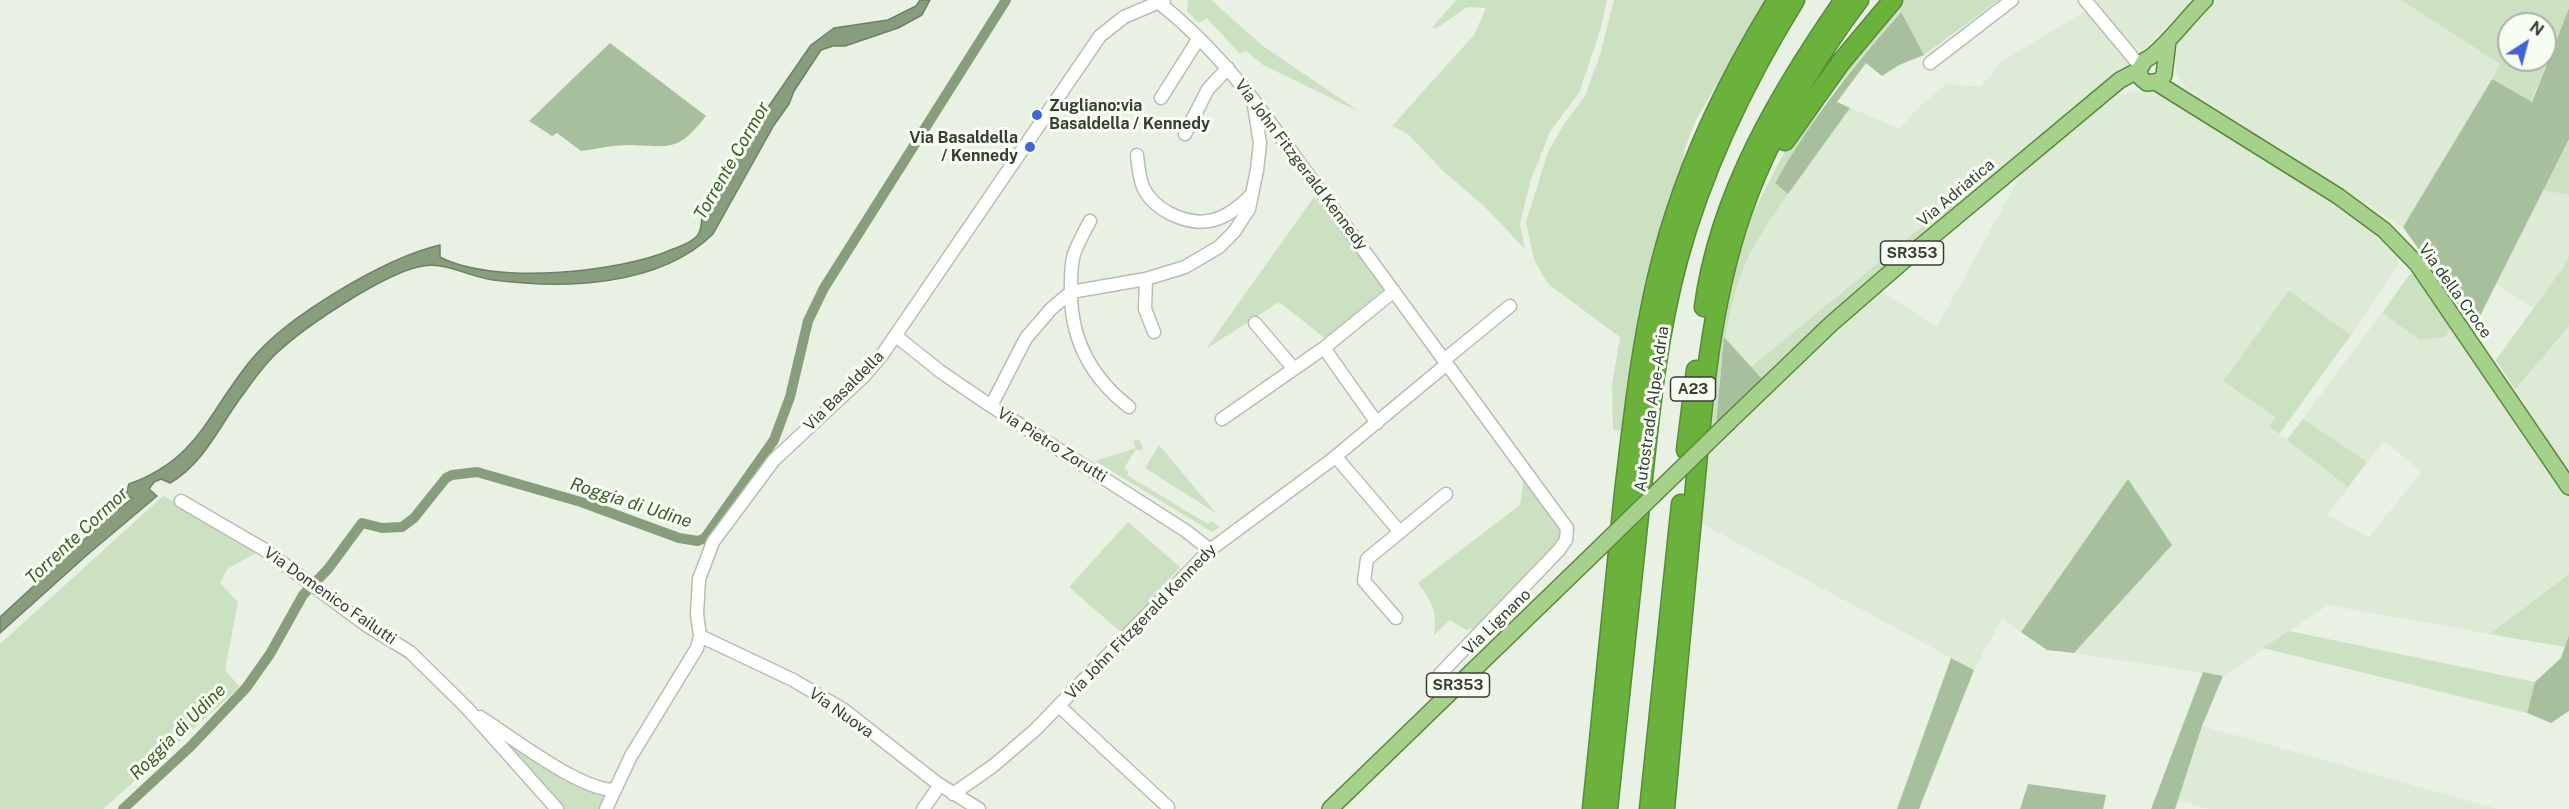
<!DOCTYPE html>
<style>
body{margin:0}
#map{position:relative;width:2569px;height:809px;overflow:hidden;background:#e8f1e4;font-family:"Public Sans",sans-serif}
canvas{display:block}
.north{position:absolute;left:2497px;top:12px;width:60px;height:60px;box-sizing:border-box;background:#f5fef1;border:2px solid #aab1a7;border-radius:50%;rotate:36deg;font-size:16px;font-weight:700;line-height:24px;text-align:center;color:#3a3d38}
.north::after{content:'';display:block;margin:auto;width:21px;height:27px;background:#4164d7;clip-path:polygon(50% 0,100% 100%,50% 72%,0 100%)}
</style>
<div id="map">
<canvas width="2569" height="809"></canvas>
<div class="north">N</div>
</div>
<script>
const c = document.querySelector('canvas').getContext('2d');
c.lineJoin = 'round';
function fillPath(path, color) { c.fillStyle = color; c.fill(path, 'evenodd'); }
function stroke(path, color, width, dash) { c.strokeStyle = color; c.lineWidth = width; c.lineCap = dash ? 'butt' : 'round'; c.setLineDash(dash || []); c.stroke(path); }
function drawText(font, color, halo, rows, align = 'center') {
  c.font = font + ' "Public Sans",sans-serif'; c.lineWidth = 6; c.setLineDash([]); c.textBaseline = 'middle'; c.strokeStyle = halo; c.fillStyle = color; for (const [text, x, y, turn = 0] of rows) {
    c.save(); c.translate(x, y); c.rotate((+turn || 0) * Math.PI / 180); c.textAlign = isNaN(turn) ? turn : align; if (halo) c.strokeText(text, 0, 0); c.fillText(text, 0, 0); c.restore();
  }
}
fillPath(new Path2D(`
 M2097 0H2194L2143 50 2131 46 2095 2Z
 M2218 0H2401L2500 64 2403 227 2187 89 2176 72 2175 54 2177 44 2185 33Z
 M2087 10 2130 63 1959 203 1953 197 1929 217V221L1751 367 1724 337 1737 285 1763 228 1850 108 1900 129 1914 111 1947 84 1980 87 2004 60Z
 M2143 90 2163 94 2340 207 2362 223 2399 258 2397 267 2351 335 2289 292 2223 381 2276 418 2269 427 2287 440 2382 313 2420 340 2452 327 2569 496V574L2490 634 2328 605 2223 676 2074 653 2171 545 2128 480 2021 632 2002 618 1974 670 1699 522 1704 460 1829 337 1879 290 1937 327 2027 164 2115 97ZM2384 441 2422 472 2369 537 2327 515Z
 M2543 190 2569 195V254L2565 265 2534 308 2496 284Z
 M2569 326V472L2515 391Z
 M2202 726 2498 809H2209L2177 800Z`), '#dcead6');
fillPath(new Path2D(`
 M1188 0H1211L1263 46 1360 112 1263 65 1246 51 1240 54 1207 18 1199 23 1187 11Z
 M1456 0H1607L1601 28 1579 93 1551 130 1531 179 1520 224 1525 249 1483 205 1443 171 1409 135 1392 126 1474 35 1486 8 1467 7 1437 28H1432Z
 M1614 0H1766L1696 120 1685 147 1680 176 1651 266 1636 336 1621 431 1613 430 1612 385 1620 337 1548 284 1534 260 1526 222 1548 152 1564 124 1585 96 1600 55Z
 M1900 0H1999L1924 55 1900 12 1829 96 1775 182 1788 194C1768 222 1747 253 1737 287 1723 331 1720 378 1716 424L1705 433 1722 318 1738 254 1753 213 1790 141Z
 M2401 0H2569V8L2531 102 2492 79 2500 64ZM2509 24H2545V60H2509Z
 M2569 139V195L2543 190Z
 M1953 196 1959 203 1763 380 1751 367 1929 221V217Z
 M1314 197 1384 289 1326 339 1279 302 1206 349Z
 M2569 254V326L2515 390 2496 360 2565 265Z
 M2416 273 2452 327 2445 337 2420 340 2382 313 2409 275Z
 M2289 291 2351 335 2279 434 2269 427 2275 417 2223 381Z
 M2303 419 2367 462 2348 487 2287 440Z
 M1139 439 1143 448 1141 451 1136 449 1124 468 1129 471 1127 475 1208 524 1211 521 1220 527 1212 532 1095 461 1136 448 1133 441Z
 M1159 445 1216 513 1145 468Z
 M1524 476 1558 522 1562 531 1558 541 1476 628 1466 630 1450 620 1434 635C1438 614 1431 599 1418 583L1520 505Z
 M163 496 223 525 258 552 227 569 220 583 238 602 225 670 240 687 103 809H0V644Z
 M1128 522 1180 567 1122 633 1069 587Z
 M2569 574V635L2565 647 2490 634Z
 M2289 631 2535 682 2527 713 2263 648Z
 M466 707 571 775 615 790 606 809H557Z`), '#cce0c2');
fillPath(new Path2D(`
 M2569 8V139L2474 328 2403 227 2492 79 2532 102Z
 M1901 12 1924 55 1899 65 1882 76 1866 63 1837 102 1850 108 1788 194 1775 183C1812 118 1852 68 1901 12Z
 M610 43 706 116C677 153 671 146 628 145 613 145 596 149 581 151L557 133 552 136 529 121Z
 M1724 337 1763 380 1716 424Z
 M2128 479 2172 545 2074 653 2047 650 2021 632Z
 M2569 635V711L2551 723 2527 713 2535 682 2561 658Z
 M1951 658 1974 670 1919 809H1897Z
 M2203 672 2223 676 2202 726 2175 809H2151Z
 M2028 784 2106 795 2103 809H2020Z`), '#a8bf9d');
const water = new Path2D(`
 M920 0H930L922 15 898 28 845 46H833L821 50 794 91 789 104 774 125 713 234C659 287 564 289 493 280 468 277 444 260 418 267 383 275 307 325 279 351 263 365 251 384 239 400 218 429 202 465 170 483L161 479 154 482 149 489 157 496 87 555 0 633V617L114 512 133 498 125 496 129 484C199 459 208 412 251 360 287 316 385 258 440 245V257C492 285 620 273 673 249 681 246 691 243 697 236 703 229 700 222 703 214L762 116 811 45 834 28 888 20 916 6Z`);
fillPath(water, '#879d7c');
stroke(water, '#708068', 1.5);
stroke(new Path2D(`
 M123 809 191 746 246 688 270 654 303 595 328 569 362 523 382 528 402 527 414 518 446 478 452 475 477 472 581 502 679 538 698 541 705 538 774 440 790 397 808 321 824 288 1006 0`), '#879d7c', 10);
const minor = new Path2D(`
 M2085 0 2140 66
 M1158 2C1194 30 1224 63 1252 98L1567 528 1566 540 1559 550 1440 674 1449 694
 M1930 63 2012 0
 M1161 98 1199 38
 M1185 134 1208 89 1228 68
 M1137 155C1138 165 1139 177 1143 187 1148 198 1158 207 1169 213 1202 230 1226 221 1251 195
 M1090 221C1084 232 1078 243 1074 254 1070 268 1071 282 1071 296 1072 343 1093 379 1129 407
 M1146 279 1145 309 1154 332
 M1255 323 1294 369
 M896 336 941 372 991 406 1186 531 1210 550
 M1444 360 1510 306
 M991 406 1026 338 1051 309 1071 292 1146 279 1185 267 1219 247 1234 232 1249 209 1257 170 1260 143 1254 105
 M1222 419 1324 348
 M1377 423 1324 348 1394 291
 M1336 457 1400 532 1446 494
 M181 501 265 550 366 625 410 652 466 707 557 809
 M1396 618 1364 581 1367 559 1400 532
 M700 636 793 680 844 710 937 783 979 809
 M1059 706 1168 807
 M480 717C512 737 579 790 615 790
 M953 794 993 766 1035 730 1210 550 1330 461 1447 364
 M606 809 631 756 697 648 700 636 697 614 699 579 713 542 774 460 864 376 882 355 1100 36 1124 17 1164 0
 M923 809 940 785`);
const major = new Path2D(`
 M2139 70 2141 78 2147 83 2160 81 2164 75 2168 41
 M2157 83 2338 196 2384 230 2417 264 2569 487
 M1729 422 1831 324 1915 251 2120 80 2139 70 2145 60C2159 55 2190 14 2205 0
 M1330 809 1585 562`);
const highway = new Path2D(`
 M1785 141 1841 62 1893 0
 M1704 307C1719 194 1781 91 1844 0
 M1686 450 1696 370
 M1592 809C1603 704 1613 598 1624 493 1635 400 1645 306 1674 217 1698 141 1735 68 1777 0
 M1608 809C1619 708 1629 607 1640 506 1649 423 1656 341 1678 260 1703 168 1745 81 1795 0
 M1649 809 1681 504
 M1665 809C1674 705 1684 602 1694 498 1703 397 1711 292 1748 196 1772 132 1817 55 1859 0`);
stroke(minor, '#b6bfb2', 15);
stroke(major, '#59893b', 18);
stroke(highway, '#59893b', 21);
stroke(minor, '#fff', 12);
stroke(major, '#a6d18a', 15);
stroke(highway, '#6ab23c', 18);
const majorBridge = new Path2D(`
 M1585 562 1729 422`);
stroke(majorBridge, '#59893b', 18, []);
stroke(majorBridge, '#a6d18a', 15);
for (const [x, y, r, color] of [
 [1037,115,6,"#4164d7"],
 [1030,147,6,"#4164d7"]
]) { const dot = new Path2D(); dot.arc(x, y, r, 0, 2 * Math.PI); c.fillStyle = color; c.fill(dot); stroke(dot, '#f5fef1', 2); }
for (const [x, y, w] of [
 [1912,253,63],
 [1693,389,45],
 [1458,685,63]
]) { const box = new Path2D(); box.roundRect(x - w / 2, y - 12, w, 24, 4.5); c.fillStyle = '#f5fef1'; c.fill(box); stroke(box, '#3a3d38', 1.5); }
drawText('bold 15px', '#3a3d38', null, [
 ["SR353",1912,253],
 ["A23",1693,389],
 ["SR353",1458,685]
]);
drawText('bold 16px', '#3a3d38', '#f5fef1', [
 ["Zugliano:via",1049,106],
 ["Basaldella / Kennedy",1049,124],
 ["Via Basaldella",1018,138,"right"],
 ["/ Kennedy",1018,156,"right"]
], 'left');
drawText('16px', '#3a3d38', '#f5fef1', [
 ["Via John Fitzgerald Kennedy",1301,165,53],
 ["Via Adriatica",1956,193,-40],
 ["Via della Croce",2455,291,54],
 ["Via Basaldella",844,391,-45],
 ["Autostrada Alpe-Adria",1652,409,-82],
 ["Via Pietro Zorutti",1052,445,32],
 ["Via Domenico Failutti",330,596,35],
 ["Via John Fitzgerald Kennedy",1141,622,-46],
 ["Via Lignano",1497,622,-44],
 ["Via Nuova",841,713,35]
]);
drawText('italic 18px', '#3f5f2e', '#f5fef1', [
 ["Torrente Cormor",732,161,-60],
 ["Roggia di Udine",631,503,18],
 ["Torrente Cormor",77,536,-43],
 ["Roggia di Udine",178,732,-45]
]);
</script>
